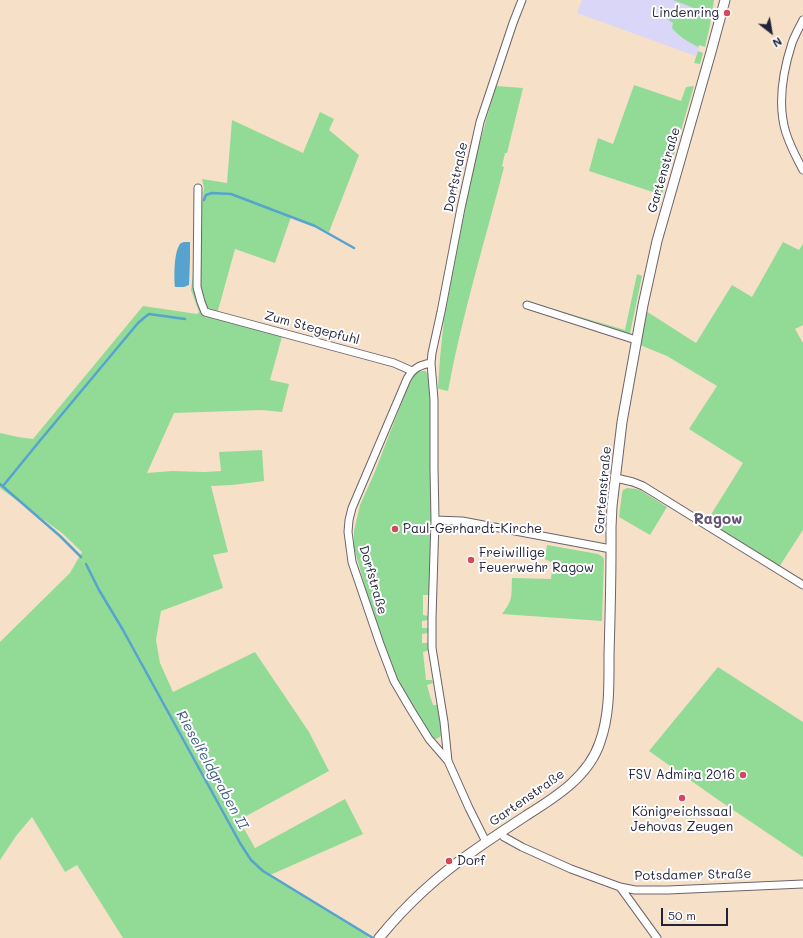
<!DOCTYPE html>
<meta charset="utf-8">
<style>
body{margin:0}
#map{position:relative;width:803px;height:938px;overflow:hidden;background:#f6e0c7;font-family:Mali,sans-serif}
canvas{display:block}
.north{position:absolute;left:751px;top:12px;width:40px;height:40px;-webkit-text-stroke:3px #fff;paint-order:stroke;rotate:149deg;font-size:11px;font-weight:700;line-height:16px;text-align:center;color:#22223b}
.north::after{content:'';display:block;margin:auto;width:14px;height:18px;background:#22223b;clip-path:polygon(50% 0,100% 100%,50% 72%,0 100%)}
.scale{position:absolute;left:661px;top:908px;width:67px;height:18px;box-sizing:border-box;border:2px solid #22223b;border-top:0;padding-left:5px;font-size:12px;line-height:14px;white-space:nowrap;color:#22223b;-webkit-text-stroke:3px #fff;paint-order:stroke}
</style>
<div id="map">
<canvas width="803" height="938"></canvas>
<div class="north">N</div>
<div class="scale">50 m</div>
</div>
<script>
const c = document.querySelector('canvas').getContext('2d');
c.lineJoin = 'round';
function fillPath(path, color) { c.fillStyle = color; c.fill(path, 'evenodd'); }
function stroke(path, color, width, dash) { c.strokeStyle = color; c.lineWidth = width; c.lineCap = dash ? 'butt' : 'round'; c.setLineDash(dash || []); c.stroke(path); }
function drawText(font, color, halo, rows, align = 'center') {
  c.font = font + ' Mali,sans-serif'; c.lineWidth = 4; c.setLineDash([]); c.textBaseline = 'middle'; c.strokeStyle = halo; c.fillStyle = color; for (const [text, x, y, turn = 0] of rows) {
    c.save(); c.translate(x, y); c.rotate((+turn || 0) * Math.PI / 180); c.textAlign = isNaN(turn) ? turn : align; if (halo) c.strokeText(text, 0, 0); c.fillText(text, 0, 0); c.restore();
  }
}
fillPath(new Path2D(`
 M582 0H703L714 4 696 56 577 13Z`), '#d9d6f7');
fillPath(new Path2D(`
 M673 0H714L710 25 705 47 699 45 698 47C687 41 680 37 672 28L673 23 667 19 671 9 696 17 699 10Z
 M698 51 703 53 700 64 694 63Z
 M634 85 681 101 686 87 694 86 662 195 589 171 598 138 613 144Z
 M496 86 523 88 507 153H505L502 166 504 167C485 241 462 315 448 391L439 389 438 388 440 358 444 319 464 215 474 162Z
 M320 112 334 119 329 130 359 155 329 232 291 217 275 263 235 249 217 314 283 333 270 380 289 384 282 412 262 410 174 413 147 473 172 471 204 472 221 471 219 452 262 450 264 481 232 485 211 486 228 552 213 555 223 588 161 611 156 640 160 663 173 692 255 652 309 732 329 771 239 820 255 848 345 799 363 834 270 875 369 936 367 938H123L77 865 65 872 32 817 16 836 0 860V642L70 573 82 552 62 533 0 488V433L18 437 33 439 143 306 197 314 199 312 191 290 204 188 202 179 227 183 232 120 303 153Z
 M783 242 799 250 803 244V325L795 329 803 343V530L779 567 707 521 743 463 689 429 717 386 667 356 640 345 646 311 696 343 732 285 752 297Z
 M637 274 642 276 630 333 626 334 542 307 543 306 625 330Z
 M417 371H425L427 373 429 377 431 399 432 493 430 595H423V615L428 616V620L422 621V628H428V633L422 634V643H429V650L423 652 426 680H432L433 683 427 685 430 696 433 705H437L442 732 440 737 436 739 431 738 397 679 383 643 368 597 354 548V531L360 505 374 474 412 376Z
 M627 488 636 489 640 490 667 507 650 535 619 517 622 493 623 490Z
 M547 545 598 554 603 557 604 560 602 621 502 614C514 599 511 595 512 578L551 579 552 570 561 571V564L553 563 545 559Z
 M718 667 803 722V857L717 799 649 751Z`), '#92db96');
fillPath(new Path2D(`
 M184 242H190V260L189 285 184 287H175C174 279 174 253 179 246 180 243 181 243 184 242Z`), '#57a3cf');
stroke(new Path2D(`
 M204 200 206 195 212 193 231 194 315 226 354 248
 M0 484 60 536 81 557
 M3 486 38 443 138 323 145 317 149 314 185 319
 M86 564 99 590 123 630 240 843 251 860 263 871 373 938`), '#57a3cf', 2.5);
const minor = new Path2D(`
 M803 20C799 28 795 35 792 43 783 71 777 104 786 133 790 145 797 159 803 170
 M198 188 197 287 201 302 205 312 394 363 412 371
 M527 305 636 340
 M431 363C420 365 413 368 407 379L352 508 349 520 348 532 352 562 380 644 394 681 411 710 429 739 448 761
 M616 478 633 482 643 486 803 585
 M435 520 462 521 611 549
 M500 832 504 837 522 847 571 869 620 887 635 890H668L803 884
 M486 842 469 808 448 761 444 722 432 648V618L435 520 434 468V400L431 363 432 353 441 312 461 208 480 122 513 23 522 0
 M620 887 657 938`);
const tertiary = new Path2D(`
 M379 938C406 905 436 877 472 852 490 839 509 827 527 815 556 797 589 776 600 742 610 714 609 684 609 655 610 620 611 584 611 549V527L612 506 622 422 643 305 657 241 711 52 725 0`);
stroke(minor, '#6c646c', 9);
stroke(tertiary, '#6c646c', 11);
stroke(minor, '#fff', 7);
stroke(tertiary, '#fff', 9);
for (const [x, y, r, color] of [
 [727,13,4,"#d1495b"],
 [395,529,4,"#d1495b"],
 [471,560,4,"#d1495b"],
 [743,775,4,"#d1495b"],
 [682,798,4,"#d1495b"],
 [449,861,4,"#d1495b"]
]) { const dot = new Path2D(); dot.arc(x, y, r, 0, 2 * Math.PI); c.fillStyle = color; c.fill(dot); stroke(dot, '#fff', 1.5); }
drawText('13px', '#22223b', '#fff', [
 ["Lindenring",719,13,"right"],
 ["Paul-Gerhardt-Kirche",403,529],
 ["Freiwillige",479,553],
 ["Feuerwehr Ragow",479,568],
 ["FSV Admira 2016",735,775,"right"],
 ["Königreichssaal",682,812,"center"],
 ["Jehovas Zeugen",682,827,"center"],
 ["Dorf",457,861]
], 'left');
drawText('13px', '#22223b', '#fff', [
 ["Gartenstraße",664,170,-74],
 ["Dorfstraße",456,177,-78],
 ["Zum Stegepfuhl",312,328,15],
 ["Gartenstraße",603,490,-85],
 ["Dorfstraße",373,580,74],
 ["Gartenstraße",527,798,-35],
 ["Potsdamer Straße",693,875,-1]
]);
drawText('italic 14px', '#3a5c7e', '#fff', [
 ["Rieselfeldgraben II",212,770,61]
]);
drawText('bold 15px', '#605373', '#fff', [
 ["Ragow",718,519]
]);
</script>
